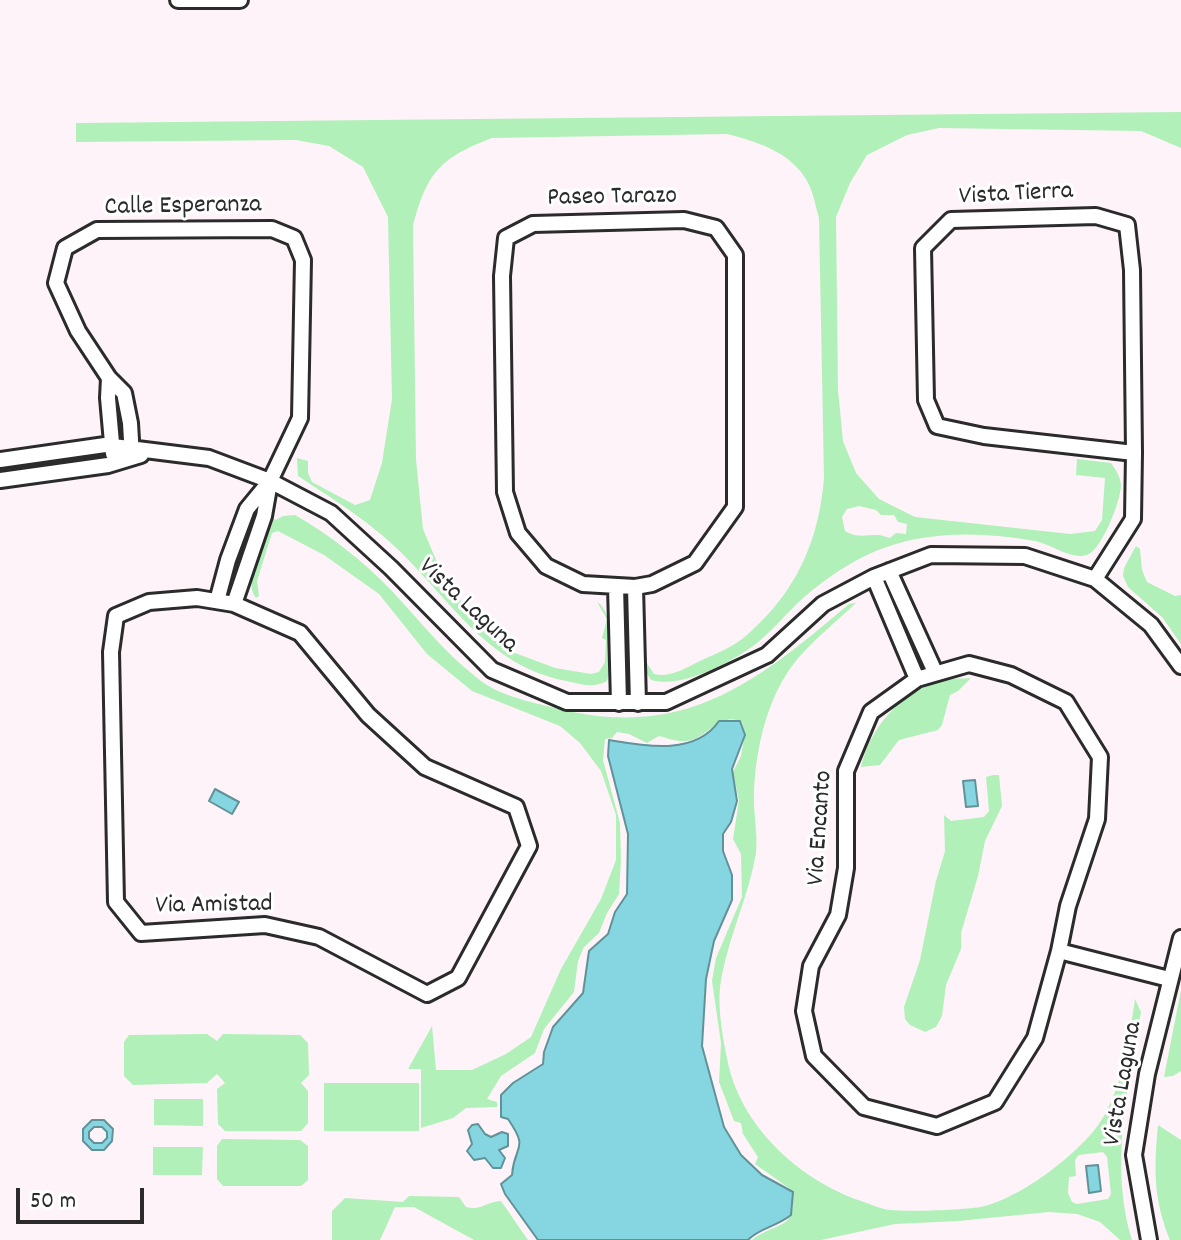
<!DOCTYPE html>
<style>
body{margin:0}
#map{position:relative;width:1181px;height:1240px;overflow:hidden;background:#fef3f9;font-family:Dekko,sans-serif}
canvas{display:block}
.scale{position:absolute;left:16px;top:1188px;width:128px;height:36px;box-sizing:border-box;border:4px solid #2b2b2b;border-top:0;padding-left:10px;font-size:24px;line-height:28px;white-space:nowrap;color:#2b2b2b;-webkit-text-stroke:6px #fff;paint-order:stroke}
</style>
<div id="map">
<canvas width="1181" height="1240"></canvas>
<div class="scale">50 m</div>
</div>
<script>
const c = document.querySelector('canvas').getContext('2d');
c.lineJoin = 'round';
function fillPath(path, color) { c.fillStyle = color; c.fill(path, 'evenodd'); }
function stroke(path, color, width, dash) { c.strokeStyle = color; c.lineWidth = width; c.lineCap = dash ? 'butt' : 'round'; c.setLineDash(dash || []); c.stroke(path); }
function drawText(font, color, halo, rows, align = 'center') {
  c.font = font + ' Dekko,sans-serif'; c.lineWidth = 6; c.setLineDash([]); c.textBaseline = 'middle'; c.strokeStyle = halo; c.fillStyle = color; for (const [text, x, y, turn = 0] of rows) {
    c.save(); c.translate(x, y); c.rotate((+turn || 0) * Math.PI / 180); c.textAlign = isNaN(turn) ? turn : align; if (halo) c.strokeText(text, 0, 0); c.fillText(text, 0, 0); c.restore();
  }
}
fillPath(new Path2D(`
 M1181 112V148L1141 131 939 128 907 135 867 155 850 183 836 217 838 390 843 441 856 473 879 499 915 517 1070 534 1095 531 1102 520 1105 478 1076 475 1077 459 1111 463C1116 470 1120 476 1121 485 1121 500 1102 550 1087 555 1071 560 1051 544 1035 541 988 533 942 531 896 544 861 554 828 576 801 600 786 614 773 630 757 643 732 662 683 689 651 680L645 671V660L654 674C671 678 685 668 700 661 715 654 736 646 748 634 796 592 819 541 824 478L819 218C816 208 814 196 810 187 796 154 759 142 727 134L492 138C440 158 427 172 413 226L416 460 423 529 439 567 466 609 515 653 555 668 591 674 599 672 605 662 606 640 602 638 607 619 597 602C615 612 613 663 607 681 592 689 583 684 566 681 478 664 442 583 378 532 353 511 325 494 298 476L297 458 308 461V473L312 482 355 505 370 500 382 463 392 399 388 217 363 167 329 146 296 140 76 142V123ZM859 506 876 510 881 515H894L898 522 907 524 906 534 896 533 890 538C886 537 882 535 877 535 865 535 856 538 845 531L842 517 847 509Z
 M295 515C330 535 363 561 391 590 419 620 443 651 476 677 498 696 528 701 555 708 684 741 756 683 849 604L856 603C837 621 816 638 799 657 768 693 756 746 754 792 753 812 758 833 756 853 749 895 730 933 722 975 716 1001 722 1032 727 1058 739 1125 799 1180 861 1201 870 1204 880 1209 890 1210 908 1212 962 1210 980 1207 1019 1200 1085 1150 1104 1116 1124 1080 1129 1038 1135 999L1141 1012C1128 1086 1109 1167 1132 1240H1120L1100 1222 1077 1214 1049 1212 958 1221 895 1224 821 1240H752C778 1220 795 1233 793 1191L755 1164 758 1157 743 1134 741 1123 734 1121 719 1082 721 1043 712 981 716 958 742 897 741 854 733 839 739 800 733 772 741 756 745 733 742 722C719 710 706 741 685 741 677 742 667 738 659 736L647 743 629 734 617 732 612 738 605 739 603 760 620 823 621 860 619 894 607 913 599 933 584 947 578 961 574 992 544 1029 535 1053 501 1076 487 1099 497 1102V1107L466 1108 453 1118 421 1128V1069H408L432 1026 436 1070H472L506 1054 531 1037 561 969 601 899 616 860V815L601 771 580 743 560 726 472 691 427 654 379 594 324 555 278 531 272 533 257 581 259 596 256 598C242 581 263 536 272 518L276 520 283 516ZM1103 1152 1107 1157 1111 1194 1108 1199 1077 1204 1072 1202 1068 1193 1069 1177 1076 1176 1075 1160 1079 1155Z
 M1136 546 1140 549 1142 570 1147 582 1175 596 1181 595V644L1162 617 1128 587 1123 576 1124 568Z
 M971 678 958 691 950 695 942 725 938 730 899 740 880 765 861 767C870 728 900 693 939 681 949 678 961 679 971 678Z
 M993 775H999L1002 806 985 841 978 876 961 933V949L946 985 942 1016 936 1027 925 1032 910 1025 905 1019 904 1007 920 960 936 881 945 851 944 815 951 821 984 817 989 811 986 777Z
 M1181 990V1071L1173 1076 1164 1077Z
 M207 1034 217 1041 223 1034 300 1035 308 1043 309 1075 301 1083 308 1091V1123L301 1131H225L218 1124 217 1089 225 1083 217 1074 207 1083 133 1085 124 1076V1042L129 1035Z
 M324 1083H419V1131H324Z
 M154 1099H203V1126L154 1125Z
 M1158 1125 1181 1140V1240H1170C1153 1199 1154 1168 1158 1125Z
 M222 1139 300 1140 308 1146V1180L301 1186H223L217 1179V1146Z
 M153 1147H203L202 1175H153Z
 M409 1196 459 1197 466 1207C481 1211 486 1202 501 1201L528 1240H474L414 1207H395L380 1240H332V1211L345 1198 403 1202Z`), '#b1f0b8');
const water = new Path2D(`
 M719 721H740L745 735 732 769 737 801 731 822 723 834V851L732 875V900L714 941 706 979 702 1046 724 1127 741 1155 762 1175 793 1192 791 1215C776 1227 759 1228 748 1240H538L505 1194 501 1184 512 1175C514 1144 530 1151 508 1119L501 1117V1095L513 1083 543 1064 544 1052 553 1027 583 993 589 951 608 934 615 912 627 894 628 834 608 756 609 740C645 746 695 756 719 721Z
 M975 780 978 806 966 807 963 781Z
 M215 789 239 802 232 814 209 801Z
 M92 1120H104L113 1129 112 1141 104 1150H92L83 1141V1129ZM94 1127H102L107 1132V1138L102 1143H94L89 1138V1132Z
 M478 1124 485 1134 491 1137 502 1132 508 1134V1146L499 1150 505 1158 501 1168H493L485 1158 474 1160 467 1151 472 1144 468 1130 472 1125Z
 M1098 1165 1101 1191 1089 1193 1086 1166Z`);
fillPath(water, '#85d6e0');
stroke(water, '#619298', 2);
const street = new Path2D(`
 M178 0H240
 M1096 216 1127 225 1132 270 1134 453 984 436 937 426 926 400 923 248 951 220Z
 M684 220 716 228 735 255V507L695 563 652 584 635 587 583 584 546 566 518 533 505 492 502 276 506 238 533 224Z
 M109 378 108 398 113 454
 M132 457 130 423 124 393 109 378 78 331 56 283 65 248 97 230 272 229 294 238 303 260 300 418 270 481 247 509 228 560 217 601
 M0 460 105 445 209 458 270 481 331 513 391 568 492 670 567 702H666L767 655 823 604 874 577 931 555 1025 556 1095 579 1151 625 1181 666
 M0 480 108 465 141 455
 M889 571 935 672
 M874 577 917 679
 M1095 579 1133 519 1134 453
 M616 586 619 703
 M635 587 638 703
 M197 598 234 604 300 633 368 715 425 767 516 807 529 846 458 978 427 994 319 937 265 925 141 933 116 902 111 652 116 616 149 602Z
 M234 604 264 516 270 482
 M969 664 1011 675 1066 702 1100 757 1097 819 1068 906 1059 951 1035 1038 995 1102 937 1126 864 1107 814 1056 804 1011 811 966 838 915 846 868V771L871 712 917 679Z
 M1059 951 1169 979
 M1149 1240 1134 1155 1147 1074 1181 938`);
stroke(street, '#2b2b2b', 20);
stroke(street, '#fff', 14);
drawText('26px', '#2b2b2b', '#fff', [
 ["Vista Tierra",1016,196,-3],
 ["Paseo Tarazo",612,199,-1],
 ["Calle Esperanza",183,208,-1],
 ["Vista Laguna",467,607,43],
 ["Via Encanto",822,828,-86],
 ["Via Amistad",214,907,-1],
 ["Vista Laguna",1125,1084,-80]
]);
</script>
